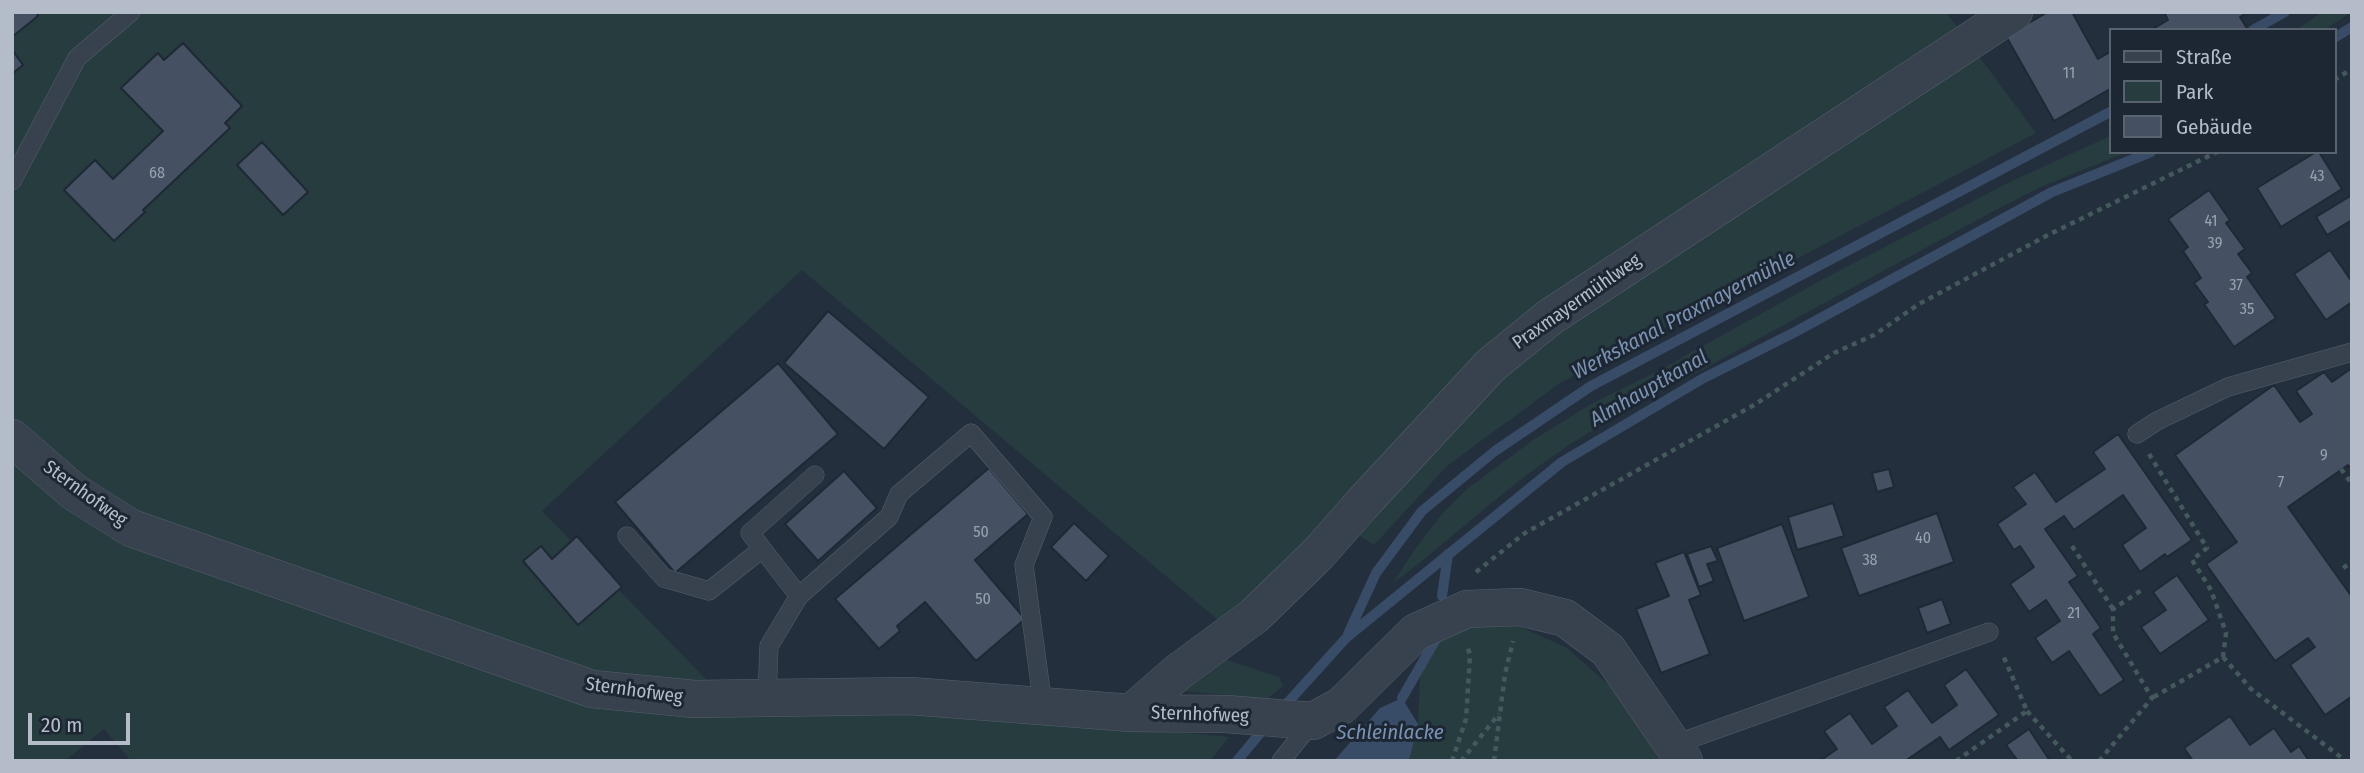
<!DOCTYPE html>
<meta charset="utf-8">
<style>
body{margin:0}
#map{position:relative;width:2364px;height:773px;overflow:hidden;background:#242f3e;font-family:"Fira Sans Condensed",sans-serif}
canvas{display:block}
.frame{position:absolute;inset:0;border:14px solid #b4bcc9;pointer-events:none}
.legend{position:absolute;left:2109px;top:28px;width:228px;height:126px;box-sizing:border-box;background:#1d2633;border:2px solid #59626f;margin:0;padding:9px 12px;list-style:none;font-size:21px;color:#b4bcc9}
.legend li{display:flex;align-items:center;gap:14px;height:35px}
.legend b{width:35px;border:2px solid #59626f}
.scale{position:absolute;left:28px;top:713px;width:102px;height:32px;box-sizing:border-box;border:4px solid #b4bcc9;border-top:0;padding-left:9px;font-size:21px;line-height:24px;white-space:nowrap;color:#b4bcc9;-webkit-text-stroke:5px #1d2633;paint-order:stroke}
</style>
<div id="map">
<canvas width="2364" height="773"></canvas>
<div class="frame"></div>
<ul class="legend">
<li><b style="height:9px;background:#38414e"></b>Straße</li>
<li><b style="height:19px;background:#263c3f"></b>Park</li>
<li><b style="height:19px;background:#455162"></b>Gebäude</li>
</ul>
<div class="scale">20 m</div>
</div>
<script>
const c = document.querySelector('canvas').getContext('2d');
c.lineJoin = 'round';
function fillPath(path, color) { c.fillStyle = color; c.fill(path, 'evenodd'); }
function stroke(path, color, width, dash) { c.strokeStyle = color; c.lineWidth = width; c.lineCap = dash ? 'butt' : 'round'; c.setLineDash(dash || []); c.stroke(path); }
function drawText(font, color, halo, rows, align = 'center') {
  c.font = font + ' "Fira Sans Condensed",sans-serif'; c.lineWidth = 6; c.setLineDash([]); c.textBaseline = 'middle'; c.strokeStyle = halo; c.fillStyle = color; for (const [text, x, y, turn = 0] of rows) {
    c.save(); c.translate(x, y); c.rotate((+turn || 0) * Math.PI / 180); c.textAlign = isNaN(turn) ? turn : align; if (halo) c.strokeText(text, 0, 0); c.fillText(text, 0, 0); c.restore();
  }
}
fillPath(new Path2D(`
 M12 12H1946L2036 133 1560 383 1447 466 1374 545 1339 522 1224 625 802 270 542 511 737 711H954L1229 737 1210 761H131L104 729 65 761H12Z
 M2322 12H2351L2325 30H2296Z
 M2110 136V152H2127L2043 186 1994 211C1905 259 1817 307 1729 355 1667 389 1603 420 1546 461 1492 499 1445 545 1393 583L1415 549 1442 514 1467 489 1533 440 1591 404 1658 371 1827 277 2010 182Z
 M1473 617 1521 627 1567 648 1620 695 1660 761H1409L1418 724 1421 652 1445 631Z
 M1224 659 1279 677 1283 686 1267 699 1183 691 1187 676Z`), '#263c3f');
fillPath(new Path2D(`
 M1402 698 1418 724 1409 761H1334L1380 708Z`), '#394c67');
stroke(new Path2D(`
 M2253 30 2285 12
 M2334 38 2352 27
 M1442 596 1448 554
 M1348 634 1376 573 1422 511 1495 451 1591 386 2110 112
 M1402 698 1436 639
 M1280 711 1347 637 1562 462 1702 379 1797 331 2052 192 2151 152
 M1237 761 1266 726`), '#394c67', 10);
const building = new Path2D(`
 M12 12H36L38 16 12 37Z
 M2048 12H2072L2098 59 2110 52V89L2054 121 2006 36Z
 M2164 12H2248L2240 17 2248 30H2151L2168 20Z
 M183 43 242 106 225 123 230 128 143 210 145 212 114 241 64 190 95 160 113 179 163 131 121 88 158 53 164 60Z
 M12 50 23 65 12 74Z
 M262 142 308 192 283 215 237 165Z
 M2316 152H2319L2342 189 2281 227 2257 188Z
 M2209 190 2230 220 2226 223 2245 249 2238 254 2252 273 2247 277 2276 318 2234 347 2204 304 2208 302 2194 283 2201 278 2183 251 2188 247 2168 219Z
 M2352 195V220L2327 235 2316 217Z
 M2330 250 2352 282V302L2326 320 2294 274Z
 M828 311 929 397 884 449 784 363Z
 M778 363 838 434 675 573 615 502Z
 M2352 368V470L2348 465 2288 507 2352 597V699L2351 697 2325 715 2290 665 2315 647 2308 638 2275 661 2206 564 2237 542 2175 455 2274 385 2300 422 2312 414 2296 391 2324 372 2332 382Z
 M2118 434 2192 540 2167 557 2165 554 2140 572 2122 545 2146 528 2123 495 2074 530 2064 516 2045 529 2078 576 2069 582 2101 628 2093 634 2124 680 2100 696 2069 651 2052 663 2035 638 2060 621 2046 600 2029 612 2010 584 2034 567 2020 546 2014 550 1997 524 2026 504 2013 487 2035 472 2056 502 2105 469 2093 452Z
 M989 468 1028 514 975 560 1025 619 976 661 925 602 897 626 900 631 879 649 835 599Z
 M1889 469 1894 487 1877 492 1872 473Z
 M844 471 877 508 818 561 785 524Z
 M1833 503 1844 536 1797 550 1788 517Z
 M1937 513 1954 562 1859 596 1841 548Z
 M1074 523 1109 556 1086 581 1051 547Z
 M1782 524 1809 597 1744 621 1717 548Z
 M577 536 622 587 578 625 523 561 541 546 552 559Z
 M1711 546 1718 561 1707 564 1714 581 1699 587 1687 554Z
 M1684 552 1701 595 1689 600 1710 654 1661 673 1636 609 1669 596 1655 563Z
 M2177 575 2209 620 2160 654 2141 627 2166 610 2153 592Z
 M1942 599 1951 624 1927 633 1918 608Z
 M1966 669 1999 715 1949 750 1940 737 1905 761H1820L1837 749 1824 731 1850 713 1872 744 1897 726 1884 707 1908 690 1932 723 1957 705 1944 685Z
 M2230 716 2250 745 2274 728 2291 752 2299 746 2309 761H2193L2184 748Z
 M2029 729 2050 761H2018L2006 745Z`);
fillPath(building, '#455162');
stroke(building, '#1f2835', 2);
const service = new Path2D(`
 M12 181 77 58 131 12
 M2137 434 2157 421 2228 387 2352 352
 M627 536 664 578 709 591 762 549
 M799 596 750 533 815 475
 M767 698 769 646 799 596 889 517 899 494 971 433 1043 517 1024 565 1043 706
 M1673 745 1989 632
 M1281 761 1313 721`);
const minor = new Path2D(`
 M12 438 74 492 131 528 592 689 694 699 910 696 1131 713 1226 714 1313 721 1341 706 1416 632 1467 609 1520 607 1565 618 1608 650 1684 761
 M1131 713 1178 672 1254 616 1318 554 1361 505 1491 365 1550 317 2014 12`);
stroke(service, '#565f6c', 19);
stroke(minor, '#565f6c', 38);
stroke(new Path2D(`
 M2334 80 2352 69
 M2149 454 2207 548 2192 560 2211 590 2226 633 2223 657 2152 698
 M2341 469 2352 484
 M2072 546 2113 609
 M2343 568 2352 562
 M1476 572 1525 533 1754 405 1834 353 1874 335 1919 304 2046 236 2217 152
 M2223 657 2251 689 2346 761
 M2027 711 2072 761
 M1452 761 1466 719 1470 655 1468 648
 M1461 761 1499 714
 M1494 761 1505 674 1513 641
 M1956 761 2027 711 2002 653
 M2099 761 2152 698 2113 633V609L2142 590`), '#44595c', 4.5, [5, 5]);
stroke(service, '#38414e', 18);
stroke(minor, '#38414e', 37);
drawText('16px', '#98a1af', null, [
 ["11",2069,74],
 ["68",157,174],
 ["43",2317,177],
 ["41",2211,222],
 ["39",2215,244],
 ["37",2236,286],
 ["35",2247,310],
 ["9",2324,456],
 ["7",2281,483],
 ["50",981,533],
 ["40",1923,539],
 ["38",1870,561],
 ["50",983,600],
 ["21",2074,614]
]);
drawText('19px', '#b4bcc9', '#1d2633', [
 ["Praxmayermühlweg",1577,302,-35],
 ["Sternhofweg",85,494,36],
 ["Sternhofweg",634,691,8],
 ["Sternhofweg",1200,715,2]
]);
drawText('italic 21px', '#7c92b1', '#1d2633', [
 ["Werkskanal Praxmayermühle",1684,316,-28],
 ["Almhauptkanal",1649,389,-30],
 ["Schleinlacke",1390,733]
]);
</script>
